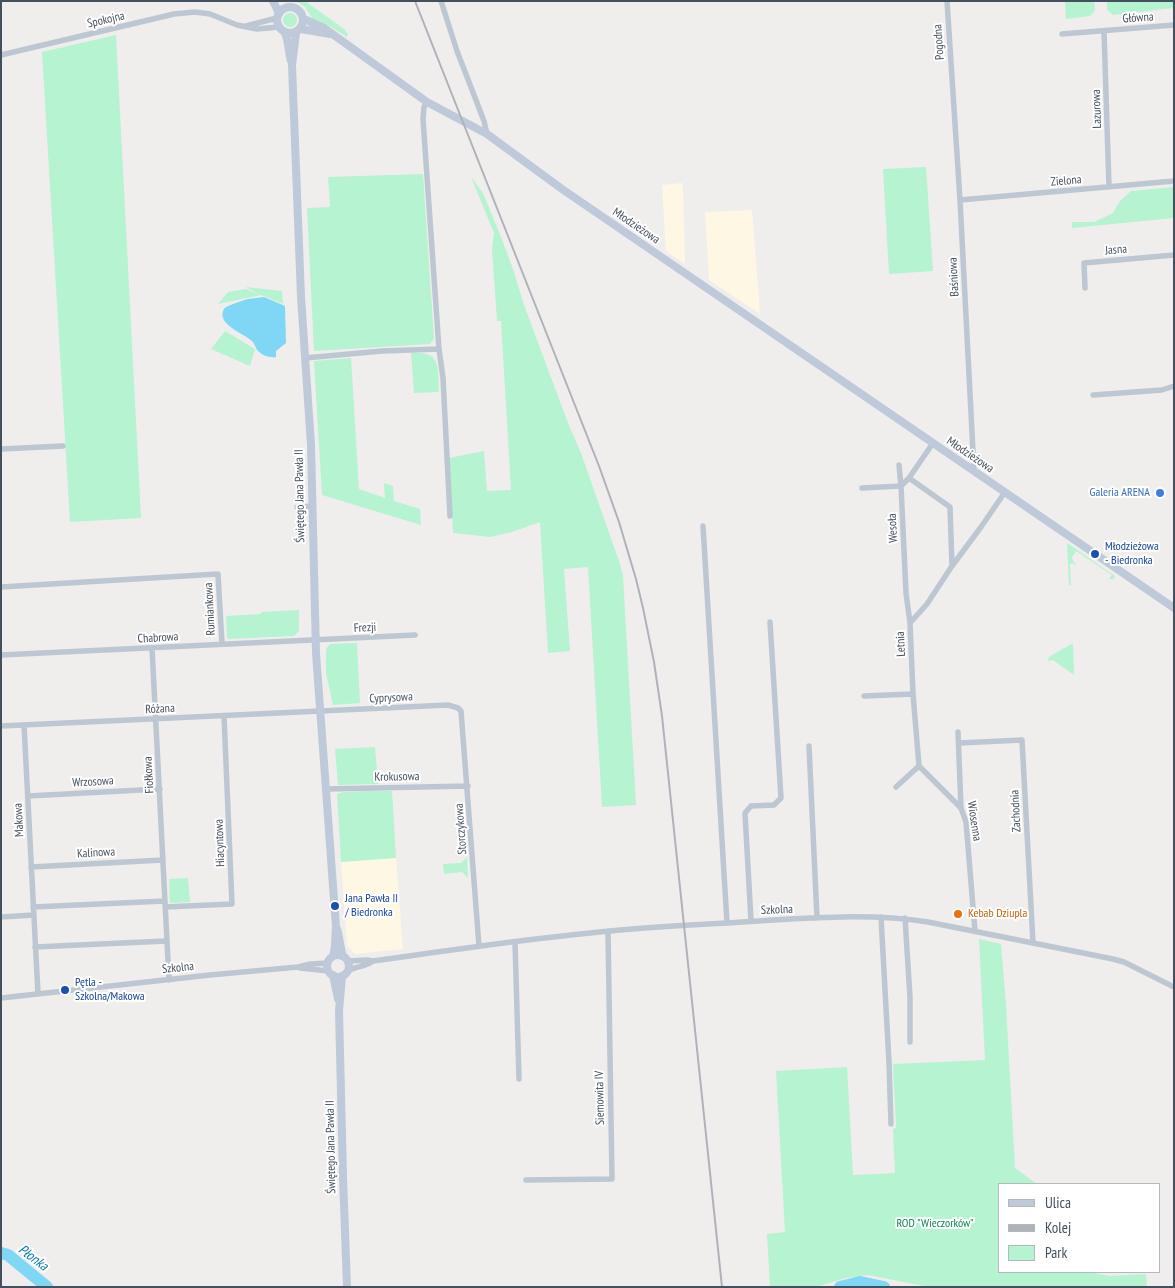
<!DOCTYPE html>
<meta charset="utf-8">
<style>
body{margin:0}
#map{position:relative;width:1175px;height:1288px;overflow:hidden;background:#f0eded;font-family:"PT Sans Narrow",sans-serif}
canvas{display:block}
.frame{position:absolute;inset:0;border:2px solid #44505d;pointer-events:none}
.legend{position:absolute;left:998px;top:1183px;width:162px;height:90px;box-sizing:border-box;background:#fff;border:1px solid #b4b9be;margin:0;padding:6px 9px;list-style:none;font-size:15px;color:#44505d}
.legend li{display:flex;align-items:center;gap:10px;height:25px}
.legend b{width:25px;border:1px solid #b4b9be}
</style>
<div id="map">
<canvas width="1175" height="1288"></canvas>
<div class="frame"></div>
<ul class="legend">
<li><b style="height:6px;background:#becad9"></b>Ulica</li>
<li><b style="height:6px;background:#afb2b9"></b>Kolej</li>
<li><b style="height:14px;background:#b6f3d0"></b>Park</li>
</ul>
</div>
<script>
const c = document.querySelector('canvas').getContext('2d');
c.lineJoin = 'round';
function fillPath(path, color) { c.fillStyle = color; c.fill(path, 'evenodd'); }
function stroke(path, color, width, dash) { c.strokeStyle = color; c.lineWidth = width; c.lineCap = dash ? 'butt' : 'round'; c.setLineDash(dash || []); c.stroke(path); }
function drawText(font, color, halo, rows, align = 'center') {
  c.font = font + ' "PT Sans Narrow",sans-serif'; c.lineWidth = 4; c.setLineDash([]); c.textBaseline = 'middle'; c.strokeStyle = halo; c.fillStyle = color; for (const [text, x, y, turn = 0] of rows) {
    c.save(); c.translate(x, y); c.rotate((+turn || 0) * Math.PI / 180); c.textAlign = isNaN(turn) ? turn : align; if (halo) c.strokeText(text, 0, 0); c.fillText(text, 0, 0); c.restore();
  }
}
fillPath(new Path2D(`
 M682 183 683 188 685 264 666 251 662 185Z
 M752 210 760 314 709 280 705 212Z
 M396 858 403 949 355 954 347 946 341 862Z`), '#fef7e4');
fillPath(new Path2D(`
 M293 1H305L344 29 348 34 347 37 331 27 312 18 305 7 299 3Z
 M1065 1H1094L1095 10 1090 16 1066 19Z
 M1107 1H1174V8L1113 15 1107 10Z
 M283 20a7 7 0 1 1 14 0a7 7 0 1 1-14 0Z
 M116 35 141 518 70 522 42 52Z
 M926 167 933 271 889 274 883 169Z
 M423 174 434 339 430 344 314 351 307 208 330 207 328 177Z
 M471 177 483 193 501 237 513 269 524 305 568 423 581 453 620 564 623 576 636 805 602 807 588 567 564 569 570 651 548 653 540 522 512 532 490 537 453 533 449 458 484 451 487 491 511 490 501 321H497L492 249 494 233Z
 M1174 187V218L1072 228V222H1094L1113 213 1120 201 1131 191Z
 M246 287 282 291 283 304 261 295 218 304 228 292 246 289 259 295Z
 M225 331 255 349 250 366 211 349Z
 M411 353C442 351 438 368 439 392L414 393Z
 M351 358 359 489 385 498 384 483 393 486 394 501 420 509 421 525 322 495 314 361Z
 M1067 543 1115 576 1114 579H1109L1112 575 1076 551 1072 557 1073 561 1076 564 1075 565 1072 563 1070 564 1071 585H1069Z
 M299 610V631L294 636 228 639 227 637 226 616 261 614V612Z
 M357 643 360 703 333 705 326 673V649L330 644Z
 M1073 643 1074 675 1053 660 1048 661 1049 657Z
 M375 747 378 784 338 785 335 749Z
 M369 791H392L396 858 341 862 337 794 344 792Z
 M467 857 468 878 462 872 444 874 443 864 461 863Z
 M188 878 190 902 170 903 169 879Z
 M979 939 1001 944 1006 1005 1015 1168 1037 1184H999V1272H1089L1110 1276 1146 1274 1147 1287H929L868 1275 846 1278 816 1287H770L767 1234 785 1232 776 1071 847 1067 853 1175 895 1173 893 1129 896 1128 893 1064 985 1060Z`), '#b6f3d0');
fillPath(new Path2D(`
 M264 297 285 306 286 343 276 351V357C270 358 263 356 258 351 256 349 255 344 252 341 245 334 215 324 224 309 225 306 245 300 248 299 253 298 259 298 264 297Z`), '#7fd7f5');
stroke(new Path2D(`
 M1 1253 8 1255 47 1287
 M840 1287 860 1282 884 1287`), '#7fd7f5', 12);
stroke(new Path2D(`
 M441 1 457 51 484 121 487 134
 M947 1 960 200 974 471
 M246 26 277 18
 M1104 31 1109 187
 M1062 34 1174 25
 M1 55 174 14 195 12 210 14 237 25 257 29 279 27
 M427 102 424 107 423 119 439 349 443 378 450 516
 M960 200 1174 181
 M1085 288 1084 263 1174 255
 M305 358 382 351 439 349
 M1093 395 1162 390 1174 386
 M1 449 63 446
 M909 478 950 507 952 566
 M862 488 901 486 899 465
 M297 507 312 506
 M703 526 727 923
 M1 587 218 574 222 644
 M910 623 906 593 901 486 909 478 933 443
 M152 648 169 980
 M1 655 415 635
 M864 696 913 694
 M24 725 38 994
 M1 726 448 705 458 708 461 711 479 946
 M958 732 961 808 966 822 975 931
 M959 743 1022 740 1033 943
 M809 746 817 918
 M896 787 919 766
 M326 789 468 786
 M28 796 160 789
 M961 808 919 766 913 694 910 623 927 604 952 566 981 527 1005 492
 M31 867 163 860
 M33 907 165 901
 M165 907 232 904 224 716
 M1 917 34 915
 M881 917 889 1062 891 1124
 M905 918 910 997V1042
 M751 921 745 813 751 806 774 805 781 798 770 622
 M515 942 519 1079
 M35 947 166 941
 M348 961 367 960 373 961C452 950 531 938 610 931 649 927 688 925 727 923 793 919 864 912 928 922L1113 959 1124 962 1174 987
 M300 968 329 971
 M348 971C356 966 365 967 373 961
 M1 998 210 975 298 967 310 964 328 963
 M526 1180 612 1179 608 931`), '#bcc7d1', 5.5);
stroke(new Path2D(`
 M273 1 277 9 279 14
 M277 20a13 13 0 1 1 26 0a13 13 0 1 1-26 0Z
 M304 19 324 28 338 38 427 102 487 134 562 189 1174 608
 M301 29 330 34
 M285 33C289 42 288 51 291 61
 M296 33 292 65 301 297 311 445 316 653 336 927C335 936 336 947 333 956
 M337 929C340 938 340 948 343 956
 M327 966a11 11 0 1 1 22 0a11 11 0 1 1-22 0Z
 M333 975 338 999
 M342 976 339 1011 343 1177 347 1287`), '#becad9', 8);
stroke(new Path2D(`
 M415 1 599 466 619 522 636 579 643 608 654 662 662 716 722 1287`), '#afb2b9', 2);
for (const [x, y, r, color] of [
 [1160,493,5,"#3f7fe0"],
 [1095,554,5,"#1a4fb4"],
 [335,906,5,"#1a4fb4"],
 [958,914,5,"#e8710a"],
 [65,990,5,"#1a4fb4"]
]) { const dot = new Path2D(); dot.arc(x, y, r, 0, 2 * Math.PI); c.fillStyle = color; c.fill(dot); stroke(dot, '#fff', 2); }
drawText('12px', '#44505d', '#fff', [
 ["Główna",1138,18,-4],
 ["Spokojna",106,20,-13],
 ["Pogodna",939,42,-94],
 ["Lazurowa",1097,109,-92],
 ["Zielona",1066,181,-5],
 ["Młodzieżowa",636,226,34],
 ["Jasna",1116,250,-5],
 ["Baśniowa",954,277,-93],
 ["Młodzieżowa",970,455,34],
 ["Świętego Jana Pawła II",300,496,-91],
 ["Wesoła",893,528,-93],
 ["Rumiankowa",210,609,-93],
 ["Frezji",365,628,-3],
 ["Chabrowa",158,638,-3],
 ["Letnia",901,644,-93],
 ["Cyprysowa",391,698,-3],
 ["Różana",160,709,-3],
 ["Fiołkowa",149,775,-93],
 ["Krokusowa",397,777,-1],
 ["Wrzosowa",93,782,-3],
 ["Zachodnia",1016,811,-93],
 ["Makowa",19,820,-93],
 ["Wiosenna",974,821,81],
 ["Storczykowa",461,829,-94],
 ["Hiacyntowa",220,843,-92],
 ["Kalinowa",96,853,-3],
 ["Szkolna",777,910,-2],
 ["Szkolna",178,968,-6],
 ["Siemowita IV",600,1098,-91],
 ["Świętego Jana Pawła II",331,1147,-91]
]);
drawText('12px', '#366cbe', '#fff', [
 ["Galeria ARENA",1150,493]
], 'right');
drawText('12px', '#164399', '#fff', [
 ["Młodzieżowa",1105,547],
 ["- Biedronka",1105,561],
 ["Jana Pawła II",345,899],
 ["/ Biedronka",345,913],
 ["Pętla -",75,983],
 ["Szkolna/Makowa",75,997]
], 'left');
drawText('12px', '#c56008', '#fff', [
 ["Kebab Dziupla",968,914]
], 'left');
drawText('12px', '#0d854e', '#fff', [
 ["ROD \"Wieczorków\"",935,1224]
]);
drawText('italic 14px', '#027ba3', '#fff', [
 ["Płonka",33,1258,37]
]);
</script>
